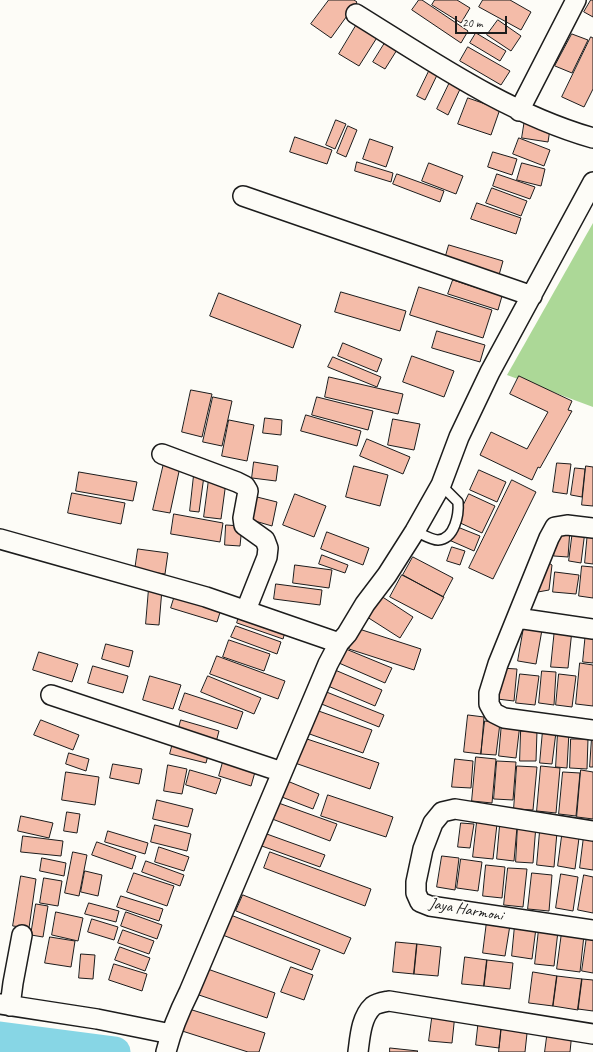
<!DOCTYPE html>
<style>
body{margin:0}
#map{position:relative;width:593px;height:1052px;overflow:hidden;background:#fdfcf7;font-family:Caveat,sans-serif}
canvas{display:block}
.scale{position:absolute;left:455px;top:16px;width:52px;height:18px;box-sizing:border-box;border:2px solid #1c1c1c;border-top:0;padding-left:5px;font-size:12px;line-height:14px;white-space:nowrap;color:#1c1c1c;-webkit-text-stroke:3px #fdfcf7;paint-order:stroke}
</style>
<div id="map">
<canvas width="593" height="1052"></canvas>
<div class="scale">20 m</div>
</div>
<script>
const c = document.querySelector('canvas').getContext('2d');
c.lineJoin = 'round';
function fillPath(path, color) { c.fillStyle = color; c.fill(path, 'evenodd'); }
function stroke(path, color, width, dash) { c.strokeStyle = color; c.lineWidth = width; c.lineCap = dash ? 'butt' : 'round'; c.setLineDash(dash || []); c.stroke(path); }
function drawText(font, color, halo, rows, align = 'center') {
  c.font = font + ' Caveat,sans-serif'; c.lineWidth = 3.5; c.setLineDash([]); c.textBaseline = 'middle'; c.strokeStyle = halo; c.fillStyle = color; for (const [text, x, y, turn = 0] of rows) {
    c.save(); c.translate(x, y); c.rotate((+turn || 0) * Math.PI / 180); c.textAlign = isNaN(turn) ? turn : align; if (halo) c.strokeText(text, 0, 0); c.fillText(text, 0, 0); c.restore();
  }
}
fillPath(new Path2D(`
 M593 223V407L507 375Z`), '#acd897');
stroke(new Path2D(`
 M0 1037 115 1052`), '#87d6e5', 31);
const building = new Path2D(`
 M329 0H354L357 2 331 38 311 24Z
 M419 0H422L468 31 461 43 412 10Z
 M435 0H457L470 8 461 23 432 5Z
 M483 0H510L531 12 521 30 479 7Z
 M591 0H593V17L584 12Z
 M498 20 521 36 511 51 487 35Z
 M357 24 378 36 359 66 339 54Z
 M476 33 506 51 500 61 470 43Z
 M572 34 588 40 572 73 555 66Z
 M591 37 593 38V89L584 107 562 97Z
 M388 38 400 45 385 69 373 62Z
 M468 47 510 71 501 85 460 61Z
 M431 67 439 71 425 100 417 96Z
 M450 82 461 87 448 115 437 109Z
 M468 98 500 109 491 135 458 124Z
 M525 119 551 123 548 142 522 138Z
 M336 120 346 124 335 149 326 145Z
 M348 126 357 130 346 157 337 153Z
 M295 137 332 150 327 164 290 152Z
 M519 138 550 150 544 166 513 154Z
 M370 139 393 147 386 167 363 159Z
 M493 152 517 159 512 175 488 167Z
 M357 162 393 173 391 182 355 171Z
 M429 163 463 176 456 194 422 181Z
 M522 163 545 169 541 186 517 180Z
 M397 174 444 191 440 202 393 184Z
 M497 174 535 187 530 199 493 186Z
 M492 188 527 201 521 216 486 203Z
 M477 203 521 218 516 234 471 219Z
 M449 245 503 261 499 275 445 259Z
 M453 280 502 296 498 310 448 294Z
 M419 287 492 310 483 338 410 315Z
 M341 292 406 311 400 331 335 312Z
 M219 293 301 325 293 348 210 316Z
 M437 331 485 345 480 362 432 348Z
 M343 343 382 359 377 372 338 356Z
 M412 356 454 371 444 397 403 382Z
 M333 357 381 377 377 387 328 367Z
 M519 376 572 401 568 410 572 411 540 468 538 467 532 480 480 455 491 432 527 449 548 412 510 394Z
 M329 377 403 394 398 414 325 397Z
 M191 390 212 394 202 437 182 432Z
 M213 397 232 401 222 446 203 442Z
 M317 397 373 411 368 430 312 415Z
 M306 415 361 431 357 446 301 431Z
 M265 418 282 420 281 435 263 433Z
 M393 419 420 424 414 450 388 445Z
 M229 420 254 425 247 461 222 456Z
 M367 439 410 457 403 474 360 456Z
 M254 462 278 466 276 481 252 478Z
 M164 463 180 467 170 513 153 510Z
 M557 463 571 464 567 494 553 492Z
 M354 466 388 475 380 506 346 497Z
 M586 466 593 467V506L582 505Z
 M575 468 585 469 582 497 571 495Z
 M479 470 506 482 497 502 470 490Z
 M79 472 137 482 133 501 76 491Z
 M194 475 204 476 199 512 190 511Z
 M209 479 226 482 221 519 204 517Z
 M512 480 536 492 493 579 469 568Z
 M72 493 125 503 121 524 68 513Z
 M295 494 326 506 314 537 283 525Z
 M469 494 495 506 482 533 456 521Z
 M253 496 277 502 272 526 248 519Z
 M174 514 223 523 220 542 171 534Z
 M226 525 242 526 240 546 225 545Z
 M455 526 480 536 474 551 449 540Z
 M556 528 570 529 568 557 554 556Z
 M573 530 585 531 581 563 569 561Z
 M588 531H593V564L585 563Z
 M327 532 369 548 363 565 321 549Z
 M452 547 465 551 460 565 447 561Z
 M138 549 168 553 165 574 135 570Z
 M322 555 348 565 345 573 319 564Z
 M413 557 453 578 443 597 403 575Z
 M547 562 552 565 549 590 538 592Z
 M295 565 332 570 329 588 293 583Z
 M582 566 593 567V598L579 596Z
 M555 572 579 575 576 594 553 592Z
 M402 575 444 597 432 619 390 597Z
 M276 584 322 590 320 605 274 599Z
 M149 588 162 589 159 625 146 624Z
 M176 592 222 606 217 622 171 608Z
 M378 594 413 617 400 638 364 615Z
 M240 613 286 629 283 639 237 623Z
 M525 621 543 624 536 664 518 661Z
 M236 626 281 642 277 654 231 637Z
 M356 628 421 649 414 670 349 649Z
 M555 628 572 630 568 668 551 667Z
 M586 631 593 632V663L583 662Z
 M229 640 270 654 264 671 223 657Z
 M106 644 133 651 129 667 102 659Z
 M341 647 392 668 385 683 332 660Z
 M39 652 78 664 72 682 33 670Z
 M217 656 285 681 278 699 210 674Z
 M580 663 593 665V706L576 704Z
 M93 666 128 676 123 693 88 683Z
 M328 667 382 690 375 706 321 683Z
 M500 668 517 669 514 701 497 699Z
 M542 671 556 672 554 705 539 703Z
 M520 674 539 676 535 705 516 703Z
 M559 674 576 676 572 707 556 705Z
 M150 676 181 685 173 709 143 700Z
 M208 676 261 698 254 714 201 692Z
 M324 691 384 715 379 727 319 703Z
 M185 693 243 712 237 729 179 710Z
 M313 709 372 730 363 753 304 732Z
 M468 715 484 717 481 754 464 752Z
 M41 720 79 735 73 750 34 735Z
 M181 720 219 731 215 746 177 735Z
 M485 721 500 723 496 755 481 754Z
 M502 722 520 724 516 758 499 756Z
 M543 730 556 732 552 764 540 763Z
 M521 731H537L536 761H520Z
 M558 732H569L567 768 556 767Z
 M301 737 379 763 370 789 292 762Z
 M592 737H593V767H590Z
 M174 739 210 748 206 763 170 754Z
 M571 739H588L587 769 570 768Z
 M69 753 89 759 86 771 66 764Z
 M476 757 496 759 492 803 472 801Z
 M455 759 473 761 471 788 452 787Z
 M497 761 516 762 513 800 494 799Z
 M223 762 255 772 251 786 219 776Z
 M113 764 142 769 139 784 110 778Z
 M168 765 187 769 182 794 164 791Z
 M517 766 537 767 533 810 514 809Z
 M541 766 560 768 556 813 537 811Z
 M190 770 221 779 216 794 186 785Z
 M581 770 593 772V819L577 817Z
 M66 772 99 777 95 805 62 800Z
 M563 772 580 773 576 816 559 814Z
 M280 778 319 794 313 809 274 794Z
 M328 795 393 817 386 837 321 816Z
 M157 800 193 809 188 827 153 819Z
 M273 801 337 824 330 841 267 817Z
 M67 812 80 814 77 833 64 831Z
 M21 816 53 823 49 838 18 831Z
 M477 822 497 824 493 859 473 857Z
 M461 823 474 824 470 848 458 847Z
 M518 824 536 825 533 863 516 862Z
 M155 825 191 834 187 851 151 842Z
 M500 825 517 827 514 861 497 859Z
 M108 831 148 843 145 854 105 842Z
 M540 831 557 832 554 867 537 865Z
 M264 833 325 855 320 867 259 845Z
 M23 836 63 841 61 856 21 852Z
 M562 836 579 838 575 869 558 866Z
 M584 836 593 837V870L580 868Z
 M97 842 136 856 132 869 92 855Z
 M159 847 189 857 184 871 155 862Z
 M73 852 87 855 79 896 65 893Z
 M270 852 371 889 365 906 264 868Z
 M442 856 459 858 455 890 437 887Z
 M42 858 66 863 64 876 40 871Z
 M461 859 482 862 478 891 457 888Z
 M146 861 184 875 180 886 142 872Z
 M486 865 505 867 502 898 483 896Z
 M508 868 527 869 523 907 504 905Z
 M85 871 102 875 98 896 81 892Z
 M134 873 174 886 167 906 127 892Z
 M532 873 552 875 549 911 528 909Z
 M561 874 578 877 573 911 556 908Z
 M584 875 593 877V913L578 910Z
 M21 876 36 879 29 928 13 926Z
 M44 878 62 881 58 906 40 903Z
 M243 895 351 938 344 954 236 911Z
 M121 896 163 909 159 921 117 907Z
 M89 903 119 911 116 922 85 914Z
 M36 904 48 906 43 937 31 935Z
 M56 912 83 918 78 941 52 935Z
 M126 912 162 925 157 939 121 926Z
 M223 912 320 950 312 970 215 932Z
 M92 919 118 927 114 940 88 932Z
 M487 921 510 925 505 956 483 953Z
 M515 925 536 928 532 959 512 956Z
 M539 929 558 931 554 966 535 964Z
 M123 930 154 941 149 954 118 943Z
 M562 932 584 935 580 972 557 969Z
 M587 936H593V973L582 971Z
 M50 937 75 941 71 967 45 963Z
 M396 942 417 944 414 974 393 972Z
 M417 944 441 947 438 976 414 974Z
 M120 947 150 958 145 971 115 960Z
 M81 954 95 955 93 979 79 978Z
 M465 957 487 960 484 986 462 984Z
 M487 960 513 963 510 989 484 986Z
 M114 964 147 974 142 991 109 980Z
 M202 967 275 993 267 1018 193 993Z
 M291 967 313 975 304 1000 281 992Z
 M533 972 557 976 553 1006 529 1003Z
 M557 976 582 979 578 1010 553 1006Z
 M582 979 593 980V1011L578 1009Z
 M186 1008 265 1033 259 1052H248L179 1030Z
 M433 1011 455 1014 452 1043 429 1041Z
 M479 1018 502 1021 499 1048 476 1045Z
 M502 1021 528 1024 525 1052H499Z
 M548 1029 572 1032 570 1052H545Z
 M390 1048 418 1051 417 1052H390Z`);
fillPath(building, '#f4bca9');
stroke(building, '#1c1c1c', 1);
const service = new Path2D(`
 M415 531C422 534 431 540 438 540 455 539 459 514 458 502L441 485`);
const minor = new Path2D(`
 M356 14C432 61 506 113 593 138
 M519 111 576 0
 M243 196 532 296
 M162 454 237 482 245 486 248 491 243 518 244 525 265 540 268 548 267 557 246 610
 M593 528 567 525 555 527 549 538 498 664 489 693V704L494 713 504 718 593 730
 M0 539 206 597 339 643
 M517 618 593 629
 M51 695 282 772
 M593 831 455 809 442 812 433 823 423 849 416 882V893L420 902 430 906 593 930
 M0 1004 97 1019 171 1034
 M10 1006 13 983 22 935
 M166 1052C171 1031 179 1012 189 992L328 664 339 643 347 634 365 604 387 575 415 531 441 485 459 437 490 372 593 182
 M358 1052C360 1037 361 1017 373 1006 377 1003 384 1002 389 1001L593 1034`);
stroke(service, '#1c1c1c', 12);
stroke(minor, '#1c1c1c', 22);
stroke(service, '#fdfcf7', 9);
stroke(minor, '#fdfcf7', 19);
drawText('16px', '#1c1c1c', '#fdfcf7', [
 ["Jaya Harmoni",466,910,10]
]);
</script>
